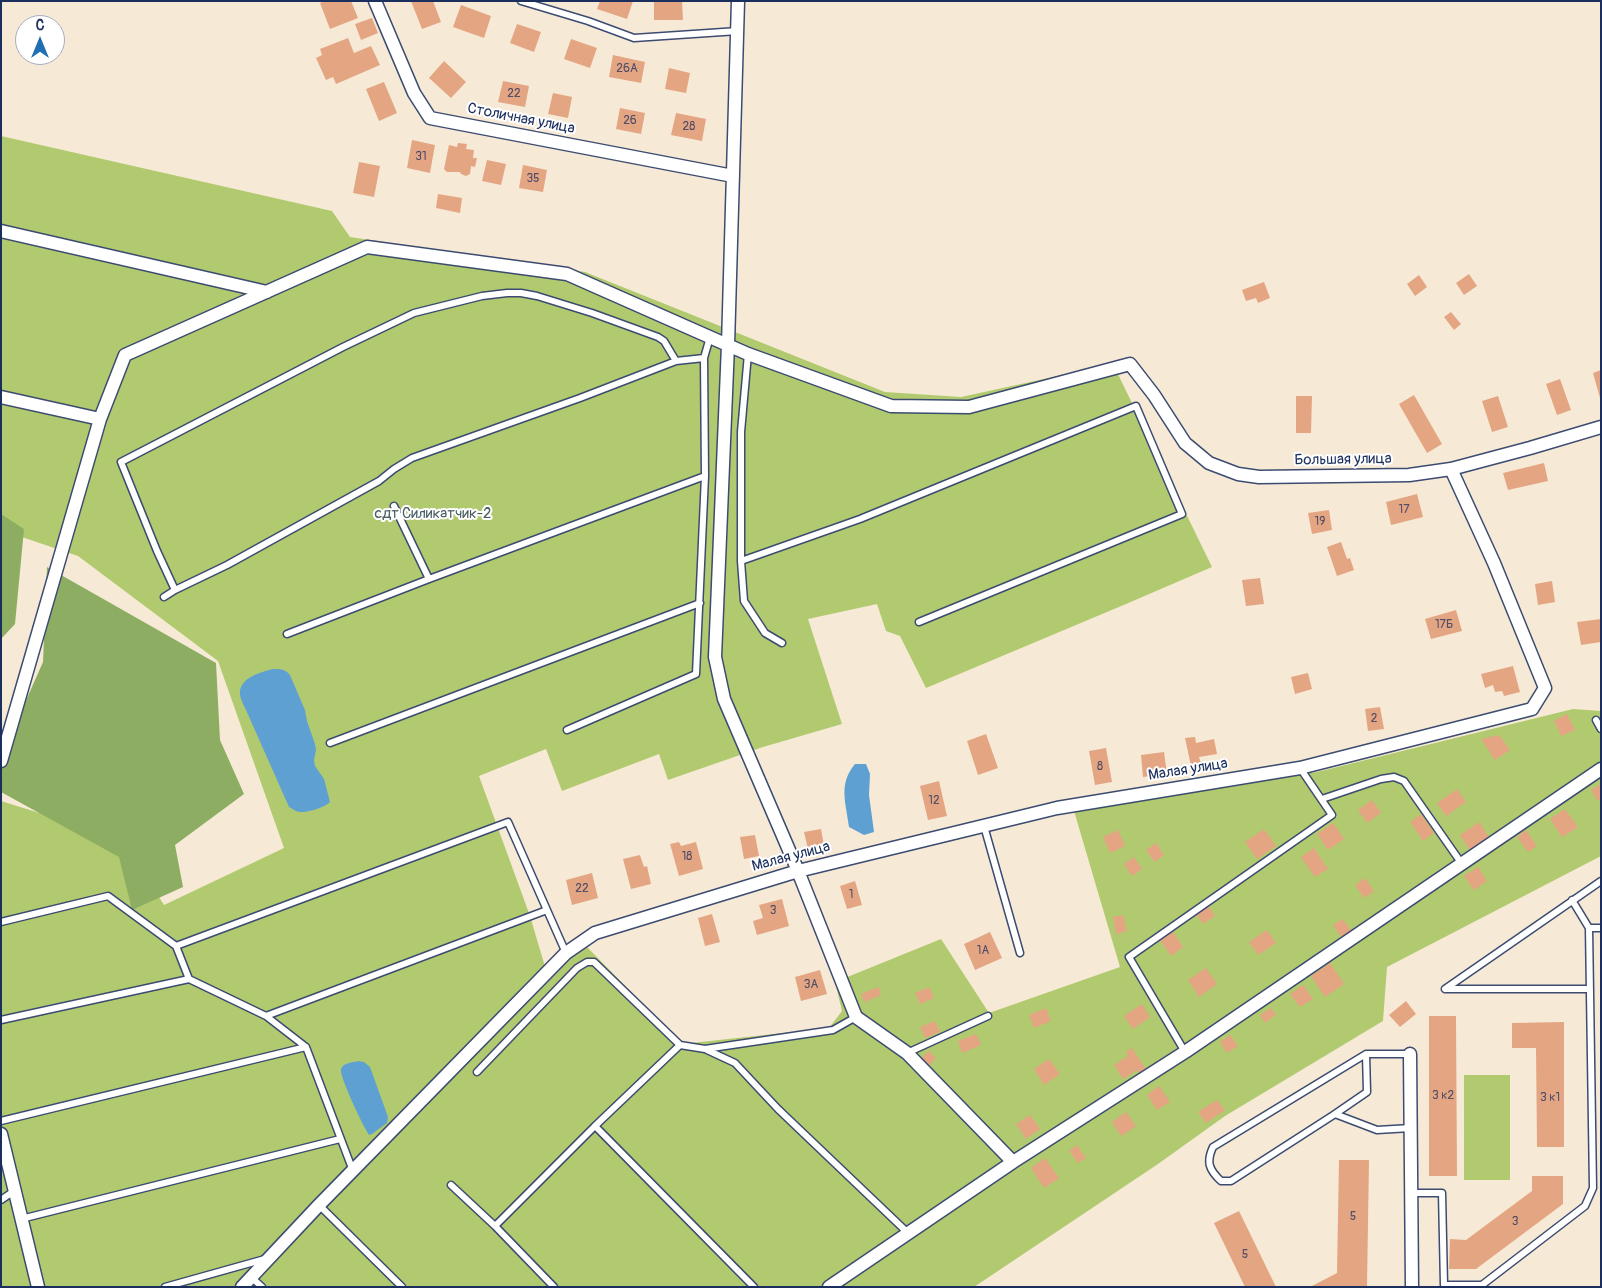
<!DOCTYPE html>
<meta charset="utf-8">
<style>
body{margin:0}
#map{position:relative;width:1602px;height:1288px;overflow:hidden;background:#f6ead6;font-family:Pangolin,sans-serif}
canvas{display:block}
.frame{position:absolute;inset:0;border:2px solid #1b2f5e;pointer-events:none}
.north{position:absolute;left:15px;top:15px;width:50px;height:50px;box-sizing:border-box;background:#fff;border:1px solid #a4acbf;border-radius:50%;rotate:0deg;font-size:14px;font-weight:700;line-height:20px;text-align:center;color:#1b2f5e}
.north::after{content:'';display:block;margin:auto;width:18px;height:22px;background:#1f6fb2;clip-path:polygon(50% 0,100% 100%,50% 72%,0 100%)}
</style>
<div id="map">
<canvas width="1602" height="1288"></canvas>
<div class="frame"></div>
<div class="north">С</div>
</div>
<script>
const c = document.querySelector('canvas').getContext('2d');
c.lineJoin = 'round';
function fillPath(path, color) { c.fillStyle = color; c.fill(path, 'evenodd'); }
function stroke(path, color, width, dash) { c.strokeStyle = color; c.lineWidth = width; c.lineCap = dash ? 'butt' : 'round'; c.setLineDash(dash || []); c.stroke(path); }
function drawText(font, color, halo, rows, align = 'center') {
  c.font = font + ' Pangolin,sans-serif'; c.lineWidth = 4; c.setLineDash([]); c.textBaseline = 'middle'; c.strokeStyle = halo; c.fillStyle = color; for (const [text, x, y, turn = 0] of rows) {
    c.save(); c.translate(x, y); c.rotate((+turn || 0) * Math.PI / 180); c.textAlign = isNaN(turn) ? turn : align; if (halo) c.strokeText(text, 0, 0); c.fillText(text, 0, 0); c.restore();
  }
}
fillPath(new Path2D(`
 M1 136 332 211 350 237 585 272 885 392 961 397 1113 364 1212 567 1126 604 926 688 900 636 886 631 877 604 808 619 842 724 763 747 668 780 659 754 562 791 546 749 479 776 530 916 546 970 587 947 682 1044 829 1028 842 1011 835 982 941 939 989 1013 1120 967 1074 811 1317 772 1573 709 1601 711V856L1387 967 1383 1021 1225 1116 1158 1164 974 1287H1V801L123 839 164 905 284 848 218 661 78 556 1 530Z
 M1464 1075H1510V1180H1464Z`), '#b2ca6f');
fillPath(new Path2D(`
 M1 514 24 529 15 624 1 639Z
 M47 567 216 663 220 740 244 794 175 845 183 887 132 910 119 857 1 792V757L43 662Z`), '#8dae62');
fillPath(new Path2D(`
 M273 669C281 669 285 669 290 675L305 710 307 721 315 744 316 750 314 760 315 766 324 779 330 802C326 807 303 815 296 811 293 810 292 808 289 807L246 710C244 706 241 700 240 695 238 678 261 672 273 669Z
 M855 764H866L870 774 869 795 874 832 864 835 849 827C846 803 838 784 855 764Z
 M358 1061 364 1062 370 1067 388 1117 387 1123 372 1134 369 1135C363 1126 339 1076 341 1069 344 1062 352 1063 358 1061Z`), '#5ea0d1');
fillPath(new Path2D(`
 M325 1H351L358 18 330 29 320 3Z
 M411 1H433L441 22 422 29Z
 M600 1H633L627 19 597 9Z
 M654 1H682L683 20H654Z
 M461 5 491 16 484 38 453 27Z
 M372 18 378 33 361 40 355 24Z
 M517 24 541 32 534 52 510 43Z
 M348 38 354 53 371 46 380 65 336 84 333 77 326 80 316 58 322 55 320 49Z
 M571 39 597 48 590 68 564 59Z
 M613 55 645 62 641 83 609 77Z
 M444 61 466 82 451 98 429 78Z
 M669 68 690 73 686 93 665 89Z
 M503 81 529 86 525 107 498 102Z
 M384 82 397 113 379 121 366 89Z
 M553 93 572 97 568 118 548 114Z
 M620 108 645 113 641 134 616 129Z
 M676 113 706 119 702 141 671 135Z
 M412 140 435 145 430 173 407 168Z
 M458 143 467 144 466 149 474 150 473 158H477L475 167 471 166 470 174 466 176 461 174 460 172H447L444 169 449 145 457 147Z
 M487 160 506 164 501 185 482 181Z
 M359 162 380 166 374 197 353 193Z
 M523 165 547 170 543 192 519 188Z
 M438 194 462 198 460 213 436 208Z
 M1469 274 1477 286 1464 295 1456 283Z
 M1419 275 1427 287 1415 296 1407 284Z
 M1264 282 1270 298 1258 303 1256 298 1246 301 1242 290Z
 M1451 312 1461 324 1454 330 1444 317Z
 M1601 370V398H1600L1593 373Z
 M1560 379 1571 410 1557 415 1546 384Z
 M1414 395 1442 444 1427 453 1399 404Z
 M1296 396H1312L1311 433H1296Z
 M1498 396 1508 427 1492 432 1482 401Z
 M1544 463 1548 481 1508 490 1503 473Z
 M1417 494 1423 517 1391 525 1386 502Z
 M1329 510 1332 530 1312 534 1308 513Z
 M1341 542 1347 559 1350 558 1354 570 1337 576 1327 547Z
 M1260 578 1264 604 1246 606 1242 580Z
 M1552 581 1555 602 1538 605 1535 584Z
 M1456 610 1462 631 1431 639 1425 619Z
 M1601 619V642L1581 645 1577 622Z
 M1513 666 1520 692 1504 696 1502 691 1495 692 1493 685 1485 688 1481 674Z
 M1308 673 1312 689 1295 694 1291 677Z
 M1380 707 1384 729 1368 731 1365 709Z
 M1567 714 1575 730 1561 736 1554 721Z
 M986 734 998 768 978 775 967 741Z
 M1499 735 1510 750 1495 760 1481 739Z
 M1195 737 1196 743 1214 739 1217 754 1199 757 1201 764 1191 766 1185 738Z
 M1106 748 1112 782 1095 785 1089 751Z
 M1164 752 1167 774 1143 777 1141 755Z
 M939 781 947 816 928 820 920 786Z
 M1601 784V799L1598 801 1591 790Z
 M1457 789 1466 802 1446 816 1437 803Z
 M1372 800 1381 813 1367 823 1358 810Z
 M1565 809 1578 827 1562 837 1550 819Z
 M1421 814 1434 833 1423 841 1410 822Z
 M1479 822 1489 837 1470 850 1460 835Z
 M1333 823 1344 839 1328 850 1317 834Z
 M821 829 824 846 808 849 804 832Z
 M1264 829 1276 846 1257 859 1245 842Z
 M1118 830 1125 846 1110 853 1103 837Z
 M1526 830 1537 846 1528 852 1517 837Z
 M755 835 759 856 744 859 740 837Z
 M679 842 681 846 696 842 703 869 679 876 670 844Z
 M1156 843 1164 855 1155 862 1146 850Z
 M1314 848 1328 869 1315 877 1301 857Z
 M640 855 644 867 647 866 651 884 631 889 623 859Z
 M1134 857 1142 869 1132 876 1124 864Z
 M1478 867 1487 881 1474 890 1464 876Z
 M592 873 598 898 572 905 566 880Z
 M1365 878 1374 891 1364 898 1355 885Z
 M855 881 862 905 847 909 840 886Z
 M782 899 789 926 757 935 753 921 763 918 759 905Z
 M1208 906 1215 916 1203 924 1196 914Z
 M712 914 720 942 705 946 698 918Z
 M1123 915 1127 931 1116 934 1113 917Z
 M1343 919 1352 932 1342 938 1333 925Z
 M1267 930 1276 943 1258 955 1249 942Z
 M990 932 1002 958 975 970 964 944Z
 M1173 932 1183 947 1171 956 1160 940Z
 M1330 963 1344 984 1325 997 1311 976Z
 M1206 968 1217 984 1199 997 1188 980Z
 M820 970 827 994 801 1001 795 977Z
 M1303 985 1313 999 1300 1007 1290 994Z
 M878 987 881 995 864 1002 861 994Z
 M929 987 934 998 920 1004 915 993Z
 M1406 1001 1416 1014 1400 1027 1389 1015Z
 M1142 1004 1150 1017 1133 1029 1124 1016Z
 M1046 1008 1051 1021 1034 1028 1029 1015Z
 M1271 1008 1276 1015 1265 1023 1260 1015Z
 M1429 1016H1456L1457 1176H1429Z
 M935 1021 940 1032 925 1038 920 1027Z
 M1564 1022V1147H1537L1536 1048H1512V1023Z
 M976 1034 981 1045 962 1053 958 1041Z
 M1230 1035 1238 1046 1227 1053 1220 1042Z
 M1132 1048 1147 1071 1140 1075 1137 1070 1123 1079 1114 1065 1128 1056 1126 1052Z
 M929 1051 936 1058 926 1069 918 1061Z
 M1049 1059 1060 1074 1044 1085 1034 1069Z
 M1159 1086 1170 1102 1157 1110 1147 1095Z
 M1217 1100 1225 1110 1206 1123 1198 1112Z
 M1126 1112 1136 1126 1121 1136 1112 1122Z
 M1030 1115 1040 1129 1026 1139 1016 1124Z
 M1077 1145 1086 1158 1078 1163 1069 1151Z
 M1045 1158 1059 1178 1044 1188 1031 1168Z
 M1339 1160H1369L1367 1287H1310L1337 1273Z
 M1532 1176H1563V1204L1476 1269H1449L1450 1239 1466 1240 1532 1191Z
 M1239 1211 1276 1287H1245L1214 1223Z`), '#e4a583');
const service = new Path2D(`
 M521 1 588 21 634 38 738 31
 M748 354 741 432V561L744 601 765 633 782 643
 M394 506 429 579
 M741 561 860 519 1136 406 1182 514 919 622
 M175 590 157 551 121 462 343 347 414 313 482 296 507 293H521L537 296 592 313 658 337 664 341 676 361
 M164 597 175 590 227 565 379 481 394 469 412 458 580 398 676 361 704 358
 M287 634 429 579 705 476
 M1596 720 1601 729
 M567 730 696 674 705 476 704 358 710 337
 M330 743 700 603
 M1322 799 1381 779 1394 777 1404 781 1462 864
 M984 826 1020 953
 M1 922 108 896 176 946 189 979
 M1589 928H1601
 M176 946 508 822 566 953
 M1445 989 1601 881
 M1447 989H1590
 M266 1016 547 910
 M1 1020 189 979 266 1016 306 1047 353 1171
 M707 1050 735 1063 778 1109 908 1233
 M1185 1052 1129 957 1332 815 1300 768
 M907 1053 988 1016
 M1366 1054H1410
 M477 1072 577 968 587 962H594L680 1045
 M1335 1114 1367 1092 1366 1054 1213 1147C1206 1162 1209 1170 1221 1181H1231L1335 1114 1377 1130 1411 1128
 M1 1121 306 1047
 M595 1126 754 1287
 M451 1185 495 1226 554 1287
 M1411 1193H1442L1444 1285H1482L1585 1206 1593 1188 1589 928 1572 900
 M1 1200 14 1191
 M319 1205 402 1287
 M21 1219 340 1139
 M495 1226 595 1126 680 1045 705 1049 833 1030 856 1017
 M251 1277 262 1287
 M165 1287 265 1259`);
const minor = new Path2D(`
 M375 1 414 93 430 118 733 176
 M738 1 728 345 715 657 724 699 798 871 856 1017 907 1053 1013 1162
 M1 231 267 292
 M1 397 100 419
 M1 761 100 419 125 355 367 247 567 274 748 354 891 406 969 407 1130 364 1154 395 1185 443 1209 463 1238 474 1259 477 1409 475 1451 469 1530 448 1601 427
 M1410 1054 1412 1287
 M1 1134 38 1287
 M242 1287 319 1205 566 953 595 933 798 871 1057 808 1300 768 1532 709 1545 688 1494 563 1451 469
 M829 1287 1013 1162 1185 1052 1601 769`);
stroke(service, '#3c4b70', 9);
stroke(minor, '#3c4b70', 15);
stroke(service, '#fff', 6);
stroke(minor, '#fff', 12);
drawText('12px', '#4d4c67', null, [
 ["26А",627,69],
 ["22",514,94],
 ["26",630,121],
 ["28",689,127],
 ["31",421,157],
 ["35",533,179],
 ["17",1404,510],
 ["19",1320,522],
 ["17Б",1444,625],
 ["2",1374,719],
 ["8",1100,767],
 ["12",934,801],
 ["18",687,857],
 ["22",582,889],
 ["1",851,895],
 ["3",773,911],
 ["1А",983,951],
 ["3А",811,985],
 ["3 к2",1443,1096],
 ["3 к1",1550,1098],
 ["5",1353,1217],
 ["3",1515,1222],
 ["5",1245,1255]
]);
drawText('15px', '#1b2f5e', '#fff', [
 ["Столичная улица",521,119,11],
 ["Большая улица",1343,460,-1],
 ["Малая улица",1188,770,-9],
 ["Малая улица",791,857,-15]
]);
drawText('15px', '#485e63', '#fff', [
 ["сдт Силикатчик-2",433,514]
]);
</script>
